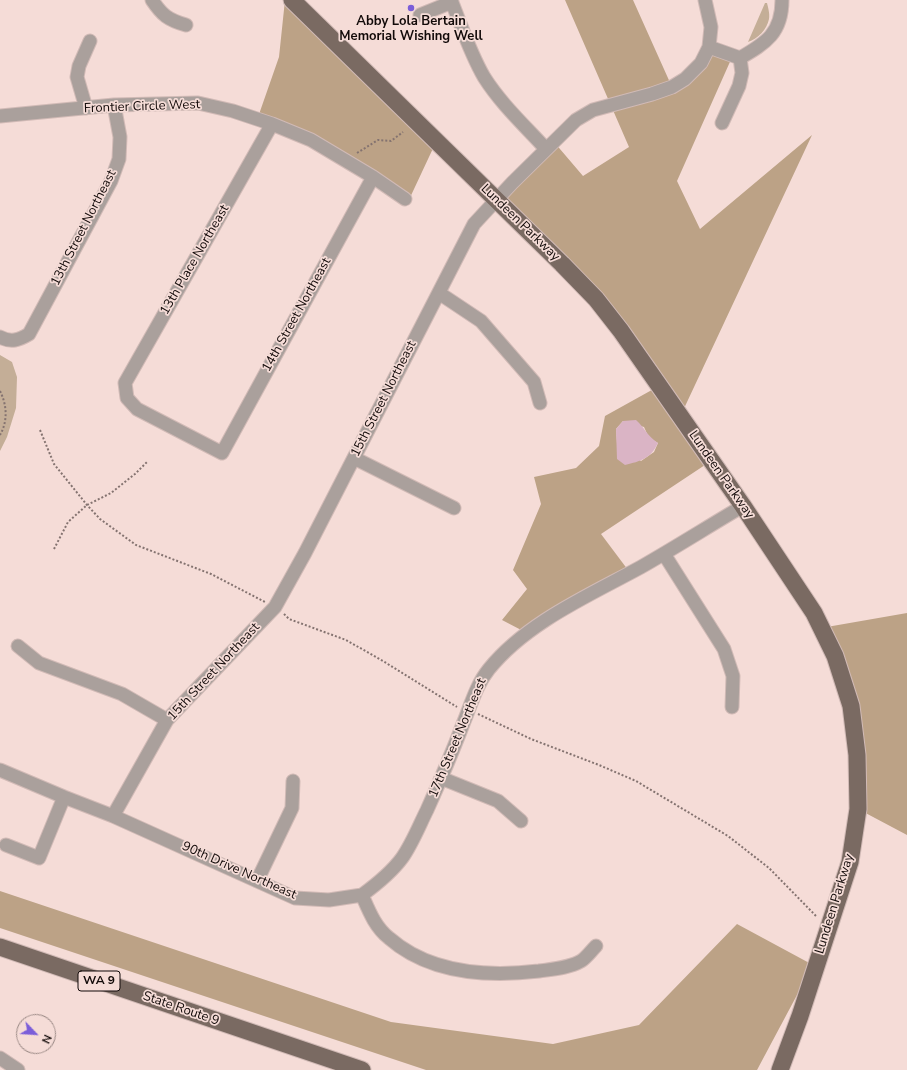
<!DOCTYPE html>
<style>
body{margin:0}
#map{position:relative;width:907px;height:1070px;overflow:hidden;background:#f5dcd7;font-family:"Nunito Sans",sans-serif}
canvas{display:block}
.north{position:absolute;left:16px;top:1014px;width:40px;height:40px;box-sizing:border-box;background:#f5dcd7;border:1px solid #9a8884;border-radius:50%;rotate:115deg;font-size:11px;font-weight:700;line-height:16px;text-align:center;color:#110908}
.north::after{content:'';display:block;margin:auto;width:14px;height:18px;background:#7b5ed9;clip-path:polygon(50% 0,100% 100%,50% 72%,0 100%)}
</style>
<div id="map">
<canvas width="907" height="1070"></canvas>
<div class="north">N</div>
</div>
<script>
const c = document.querySelector('canvas').getContext('2d');
c.lineJoin = 'round';
function fillPath(path, color) { c.fillStyle = color; c.fill(path, 'evenodd'); }
function stroke(path, color, width, dash) { c.strokeStyle = color; c.lineWidth = width; c.lineCap = dash ? 'butt' : 'round'; c.setLineDash(dash || []); c.stroke(path); }
function drawText(font, color, halo, rows, align = 'center') {
  c.font = font + ' "Nunito Sans",sans-serif'; c.lineWidth = 3.5; c.setLineDash([]); c.textBaseline = 'middle'; c.strokeStyle = halo; c.fillStyle = color; for (const [text, x, y, turn = 0] of rows) {
    c.save(); c.translate(x, y); c.rotate((+turn || 0) * Math.PI / 180); c.textAlign = isNaN(turn) ? turn : align; if (halo) c.strokeText(text, 0, 0); c.fillText(text, 0, 0); c.restore();
  }
}
fillPath(new Path2D(`
 M765 3H767C768 7 770 14 769 19 767 29 758 39 748 42Z
 M0 355 12 362 17 377 16 408 7 437 0 451Z`), '#c4ae97');
fillPath(new Path2D(`
 M285 0 436 142 407 204 373 177 257 120 279 57Z
 M565 0H633L672 87 709 47 733 55 677 181 700 229 812 135 680 417 711 461 601 534 631 574 525 632 502 620 527 589 513 570 541 504 534 477 576 468 599 446 605 416 659 386 621 331 496 200 554 142 583 176 629 147ZM623 421 644 427 649 438 658 443 654 452 641 461 617 443 616 429Z
 M907 613V835L858 809 857 755 821 628Z
 M0 891 391 1022 553 1044 639 1025 737 924 813 965 757 1070H426L0 928Z`), '#bca286');
fillPath(new Path2D(`
 M636 420C645 428 647 436 658 443 650 459 641 461 625 465L617 459 616 429 623 421Z`), '#dab4c5');
const minor = new Path2D(`
 M152 0C162 15 168 20 186 25
 M451 0C461 25 470 53 484 77 501 104 525 126 546 149
 M705 0 711 27 709 47 740 58
 M420 15 452 2
 M86 108 77 77 79 66 90 41
 M0 116 114 105 198 103 233 111 272 124 311 140 373 177 405 199
 M722 123 739 86 742 73 740 58C766 43 782 33 782 0
 M272 124 125 383 127 398 137 409 222 453 373 177
 M439 293 481 321 534 382 540 403
 M0 337C11 343 19 340 29 334L111 181 119 159 120 137 114 105
 M354 458 454 508
 M664 554 724 649 733 676 732 707
 M18 646 39 663 122 694 167 720
 M0 770 64 797 113 816 295 898 329 900 362 895C369 911 375 927 389 938 430 974 488 977 539 971 553 969 569 968 581 961 586 958 591 951 596 946
 M441 778 498 801 521 821
 M113 816 167 720 275 607 305 553 474 224 512 183 576 120 593 110 652 94 672 87 685 79 701 63 709 47
 M6 845 39 858 64 797
 M257 881 292 808 293 781
 M362 895C377 884 391 873 402 858 412 844 419 826 427 810 440 781 452 753 463 724 471 705 476 685 489 669 527 622 590 595 641 567 676 547 709 526 743 506
 M0 1058 18 1070`);
const major = new Path2D(`
 M292 0 562 264 596 299 621 331 743 506 814 613 835 656 851 706 857 755 858 809 850 862 800 1016 780 1070
 M0 947 362 1070`);
stroke(minor, '#d1bab6', 15);
stroke(major, '#d1bab6', 19);
stroke(new Path2D(`
 M357 153 378 140 391 141 403 132
 M0 391C7 405 8 421 0 435
 M40 430 54 464 87 505 100 519 136 545 211 574 265 602
 M54 549 68 522 87 505 111 493 135 474 148 461
 M284 614 289 619 346 640 383 661 457 707
 M478 714 531 739 599 765 636 781 728 836 769 868 817 917`), '#847370', 2, [2, 2]);
stroke(minor, '#aaa09c', 13);
stroke(major, '#7a6a62', 17);
for (const [x, y, r, color] of [
 [411,8,4,"#7b5ed9"]
]) { const dot = new Path2D(); dot.arc(x, y, r, 0, 2 * Math.PI); c.fillStyle = color; c.fill(dot); stroke(dot, '#f5dcd7', 1.5); }
for (const [x, y, w] of [
 [99,981,42]
]) { const box = new Path2D(); box.roundRect(x - w / 2, y - 10, w, 20, 3); c.fillStyle = '#f5dcd7'; c.fill(box); stroke(box, '#110908', 1); }
drawText('bold 12px', '#110908', null, [
 ["WA 9",99,981]
]);
drawText('bold 13px', '#110908', '#f5dcd7', [
 ["Abby Lola Bertain",411,22],
 ["Memorial Wishing Well",411,37]
]);
drawText('13px', '#110908', '#f5dcd7', [
 ["Frontier Circle West",142,107,-2],
 ["Lundeen Parkway",520,223,44],
 ["13th Street Northeast",84,228,-63],
 ["13th Place Northeast",195,260,-60],
 ["14th Street Northeast",297,315,-61],
 ["15th Street Northeast",384,399,-63],
 ["Lundeen Parkway",721,475,55],
 ["15th Street Northeast",214,672,-47],
 ["17th Street Northeast",458,738,-67],
 ["90th Drive Northeast",239,871,24],
 ["Lundeen Parkway",835,904,-73],
 ["State Route 9",181,1009,19]
]);
</script>
